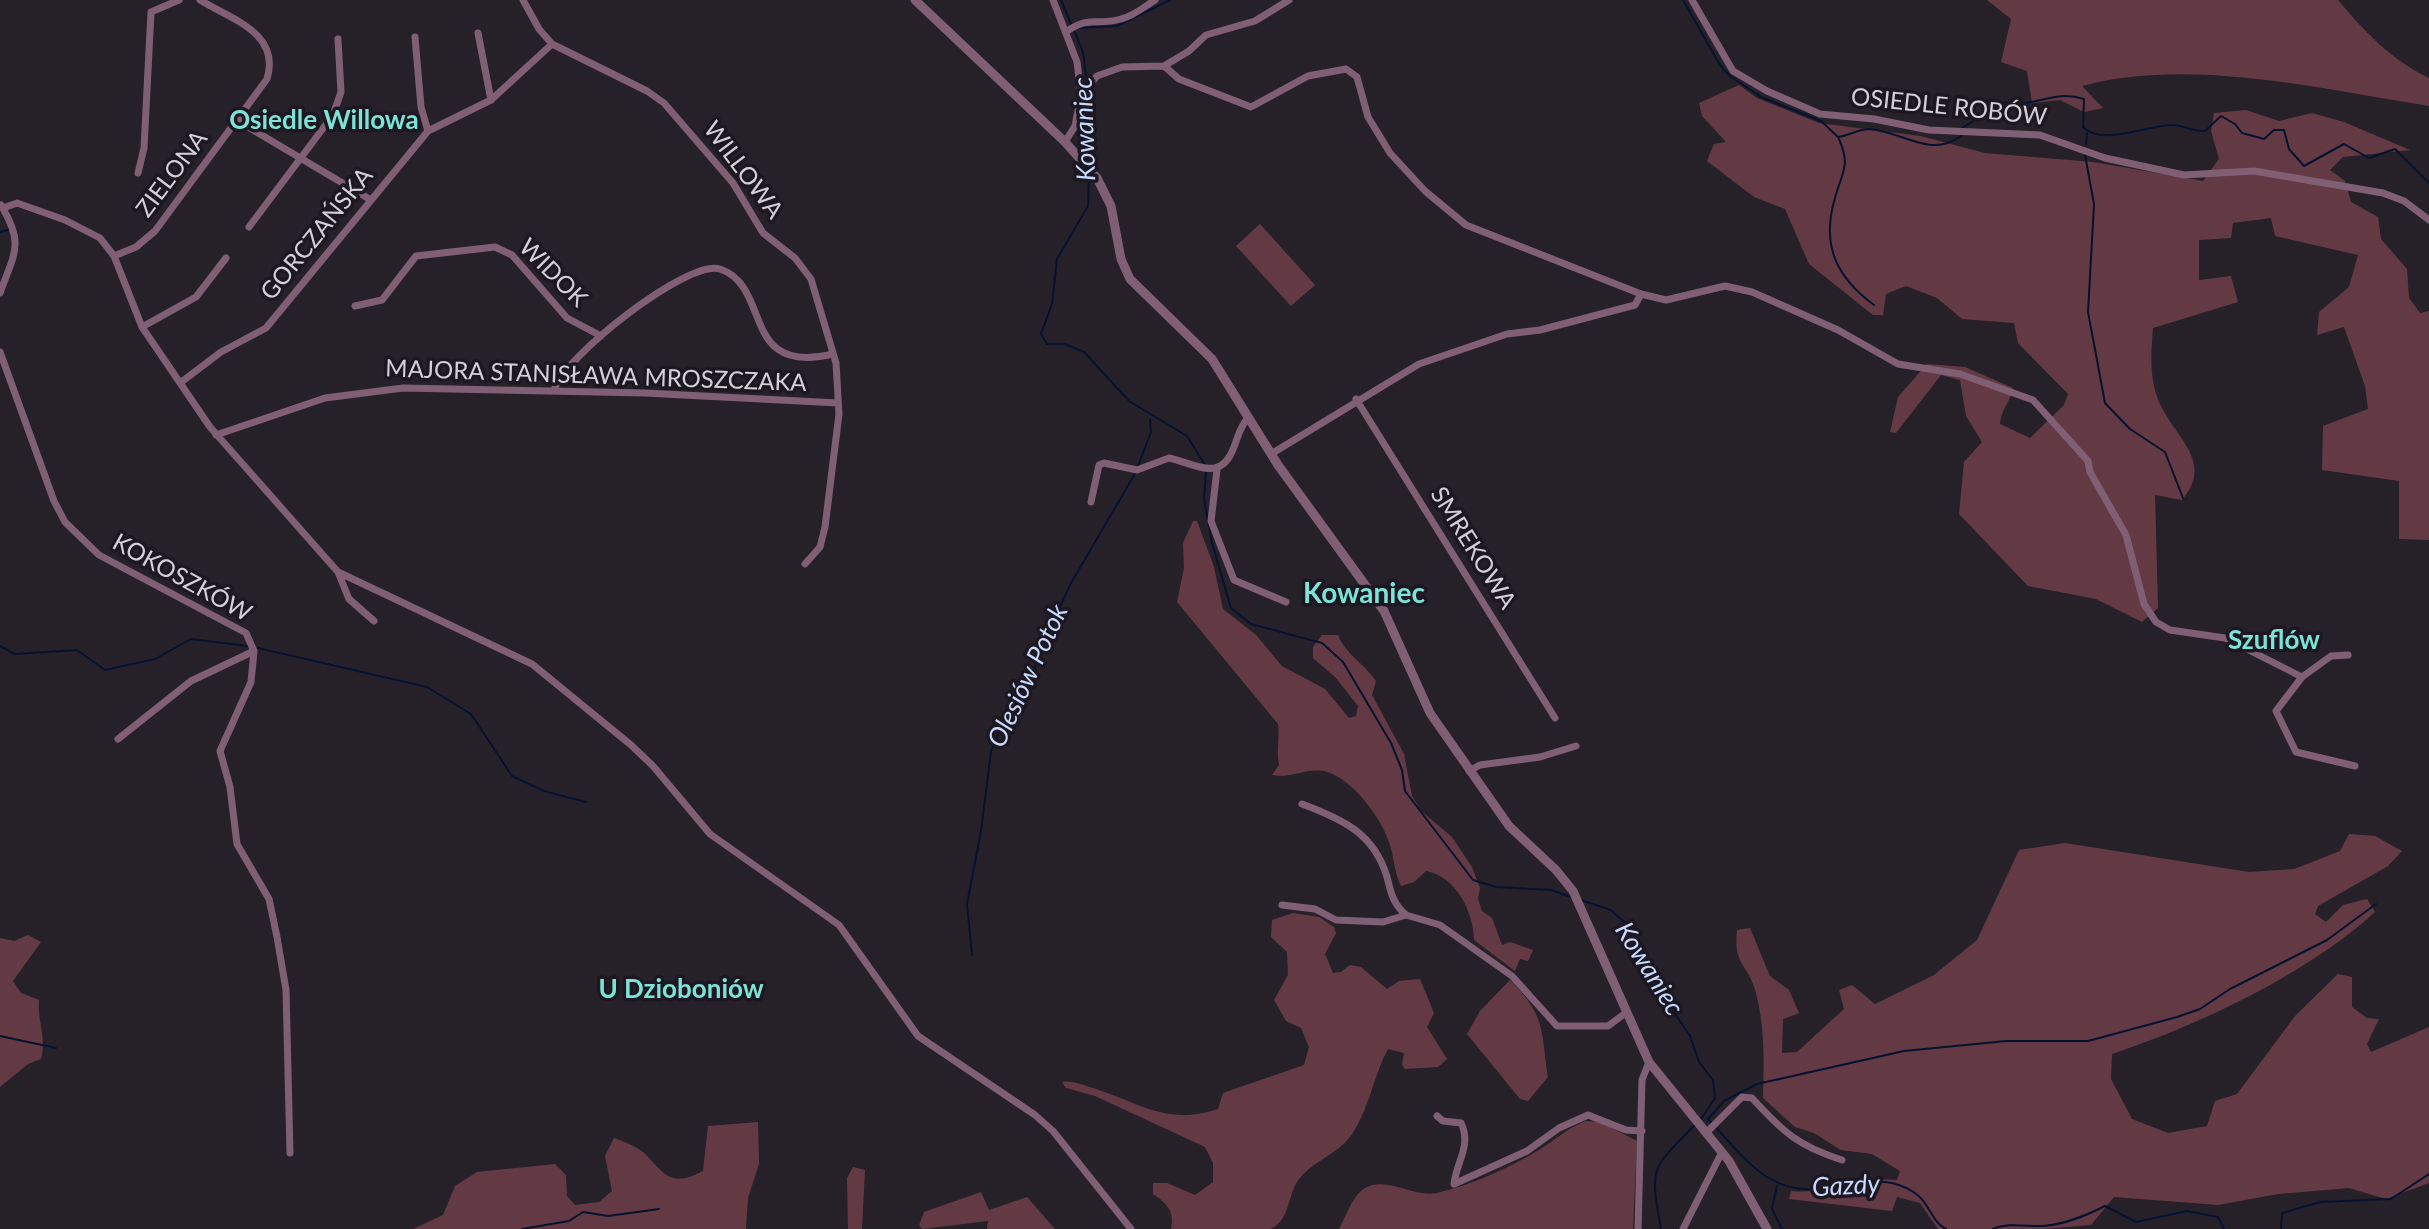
<!DOCTYPE html>
<meta charset="utf-8">
<style>
body{margin:0}
canvas{display:block;background:#262029}
</style>
<canvas width="2429" height="1229"></canvas>
<script>
const c = document.querySelector('canvas').getContext('2d');
c.lineJoin = 'round';
function fillPath(path, color) { c.fillStyle = color; c.fill(path, 'evenodd'); }
function stroke(path, color, width, dash) { c.strokeStyle = color; c.lineWidth = width; c.lineCap = dash ? 'butt' : 'round'; c.setLineDash(dash || []); c.stroke(path); }
function drawText(font, color, halo, rows, align = 'center') {
  c.font = font + ' Lato,sans-serif'; c.lineWidth = 7; c.setLineDash([]); c.textBaseline = 'middle'; c.strokeStyle = halo; c.fillStyle = color; for (const [text, x, y, turn = 0] of rows) {
    c.save(); c.translate(x, y); c.rotate((+turn || 0) * Math.PI / 180); c.textAlign = isNaN(turn) ? turn : align; if (halo) c.strokeText(text, 0, 0); c.fillText(text, 0, 0); c.restore();
  }
}
fillPath(new Path2D(`
 M1987 0H2338C2364 31 2391 60 2429 78V106C2320 89 2190 57 2082 86L2103 108 2084 112 2060 100 2032 103 2027 71 2001 62 2011 19Z
 M1739 85 1757 98 1819 123 1920 136 1985 153 2093 162 2203 181 2219 159 2211 131 2214 113 2246 110 2279 121 2312 113 2344 122 2410 150 2343 157 2330 170 2345 181 2351 202 2378 217 2381 239 2407 269 2409 298 2420 313 2429 311V540L2399 539V481L2322 470 2323 426 2368 409 2365 386 2344 327 2317 335 2319 312 2349 287 2358 255 2275 236 2271 218 2233 223 2231 238 2199 240V280L2231 276 2238 302 2153 328C2151 353 2149 378 2159 402 2175 438 2215 462 2182 500L2155 495 2158 608 2142 622 2096 599 2028 586 1959 514 1964 462 1982 442 1966 416 1960 380 1941 375 1896 433 1890 432 1898 397 1927 364 1965 367 2013 388C2010 403 2001 409 2000 424L2030 438 2064 405 2068 394 2018 343 2014 323 1962 319 1937 298 1906 286 1886 294 1883 315H1873L1809 264 1785 209 1754 197 1707 161 1714 144 1726 142 1702 116 1699 103Z
 M1260 224 1315 285 1291 306 1236 246Z
 M1193 521H1197L1214 567 1223 609 1256 635 1282 666 1325 689 1349 718 1356 716 1358 706 1335 677 1313 658V647L1322 635H1338C1346 655 1365 664 1376 681L1372 695 1404 754 1412 796 1421 811 1452 837 1472 867 1480 888 1478 899 1482 911 1492 918 1502 945 1510 942 1533 950 1528 961 1520 959 1515 971 1474 940C1474 913 1456 876 1426 871L1414 882 1401 886C1393 869 1394 852 1387 837 1378 814 1353 781 1328 772 1308 766 1291 779 1272 775L1279 765C1276 750 1280 739 1278 724L1177 602 1184 568 1183 543Z
 M2349 834 2375 836 2402 851 2388 866 2318 906 2315 914 2326 922 2343 905 2367 899 2375 912C2307 974 2199 1025 2112 1054L2111 1079 2132 1119 2168 1133 2207 1126 2215 1101 2237 1094 2295 1016 2338 974 2352 977V1007L2367 1018 2379 1019 2367 1044 2371 1052 2429 1027V1183L2386 1199 2349 1188 2278 1194 2218 1205 2114 1197 2091 1225 2044 1229H1938L1920 1203 1897 1197 1892 1211 1789 1199 1791 1191C1830 1195 1858 1176 1897 1180L1900 1171 1872 1154 1841 1150 1814 1133 1795 1127 1763 1098C1764 1062 1765 1028 1756 993 1749 964 1733 967 1737 930L1750 928 1770 976 1789 990 1799 1013 1783 1019 1782 1053 1797 1052 1844 1009 1839 990 1852 985 1875 1004 1934 975 1977 940 2019 850 2065 843 2249 872 2294 869 2340 851Z
 M1293 913 1319 917 1334 927 1336 933 1325 954 1333 973 1341 972 1350 965 1361 967 1387 989 1399 981 1420 979 1434 1013 1427 1027 1447 1059 1438 1067 1405 1069 1402 1065 1404 1053 1388 1049C1373 1077 1370 1107 1352 1134 1337 1156 1312 1160 1297 1182 1288 1196 1289 1222 1270 1229 1255 1229 1191 1229 1171 1229 1175 1212 1167 1203 1153 1194V1183H1167L1195 1195 1213 1182V1163L1205 1147 1095 1096 1066 1088 1062 1082C1073 1080 1082 1085 1093 1088 1140 1103 1167 1126 1218 1109L1223 1093 1304 1065 1309 1047 1301 1028 1286 1021 1274 1000 1288 975 1287 952 1271 937 1272 920Z
 M28 935 41 942 13 981 21 993 39 1000C37 1019 47 1040 41 1059L28 1064 0 1087V938L14 941Z
 M1510 980C1546 1016 1541 1030 1548 1077L1528 1101 1520 1099 1467 1034 1480 1011Z
 M1585 1121 1600 1122 1637 1141 1633 1229H1339C1346 1217 1352 1196 1365 1188 1388 1176 1413 1198 1437 1193 1471 1185 1509 1168 1539 1150 1555 1140 1567 1129 1585 1121Z
 M758 1122 759 1164 748 1198 746 1229H413L443 1215 455 1186 477 1172 555 1164 566 1175 567 1196 575 1205 599 1202 612 1191 605 1156 614 1138C625 1142 640 1147 648 1157 667 1178 674 1186 703 1171L708 1126Z
 M853 1167 865 1170 862 1229H848L847 1178Z
 M981 1192 989 1210 1027 1197 1055 1229H987L988 1221 922 1229 919 1225 924 1212Z`), '#633a44');
stroke(new Path2D(`
 M1061 0 1083 52 1087 84
 M1683 0 1720 65 1730 76 1761 97 1821 121 1838 137C1848 136 1858 129 1869 129 1902 131 1930 159 1961 136
 M1079 28 1117 26 1170 0
 M1088 90 1089 164
 M1962 128 2003 102C2038 108 2052 89 2084 99L2083 127C2102 147 2149 124 2174 125 2185 126 2194 132 2205 131L2221 116 2235 124 2242 133 2264 139 2274 130H2284L2289 149 2304 166 2344 144 2369 158 2395 149 2429 183
 M1839 139C1851 167 1842 171 1835 198 1821 245 1836 277 1874 305
 M2086 144 2087 133
 M2085 155 2094 204 2088 312 2105 403 2130 429 2165 452 2183 498
 M1089 174 1088 206 1057 259 1052 304 1041 334 1047 344H1065L1084 352 1129 401 1187 436 1205 465
 M0 232 8 230
 M1138 466 1151 432 1150 419
 M1206 472 1204 499 1212 543 1231 608 1251 624 1322 643 1343 662 1391 743 1402 770 1405 791 1473 880 1496 887 1551 890 1571 897
 M0 646 15 654 77 650 105 670 155 659 191 639 247 646
 M258 648 427 687 471 714 512 776 544 791 586 802
 M1581 900 1611 910 1629 927 1650 963 1671 1008 1690 1036 1699 1062 1713 1080 1715 1098 1701 1119
 M972 955 967 904 981 831 991 751 1006 716 1035 670 1037 657 1071 583 1136 472
 M0 1036 56 1048
 M1708 1119 1724 1101 1757 1084 1904 1051 2006 1041H2088L2177 1017 2200 1009 2230 989 2327 940 2376 904
 M1709 1120C1748 1161 1769 1198 1831 1188 1851 1185 1872 1179 1892 1183 1933 1193 1926 1219 1946 1229
 M1777 1186 1772 1209 1782 1229
 M522 1229 569 1221 583 1212 608 1216 659 1209
 M1661 1229C1649 1164 1652 1169 1696 1124
 M1993 1229C2009 1222 2027 1227 2044 1226 2066 1224 2085 1216 2105 1206L2136 1222 2187 1211 2218 1217 2224 1229
 M2281 1229 2282 1213 2320 1202 2391 1199 2429 1174`), '#05122f', 2);
stroke(new Path2D(`
 M523 0 539 29 552 44 647 91 664 103 733 183 763 233 795 258 811 279 836 363 839 414 825 527 820 547 805 564
 M1053 0 1077 62 1081 95
 M1692 0 1733 71 1767 91 1820 114 1874 119 1929 130 2040 135 2105 158 2184 175 2254 171 2383 193 2404 201 2429 220
 M1066 32C1090 15 1096 26 1121 19 1134 16 1144 7 1155 0
 M478 33 491 100
 M415 37 421 107 428 131
 M1164 66 1179 79 1251 107 1308 76 1346 69 1357 77 1368 117 1390 153 1425 191 1466 225 1641 294 1666 300 1725 286 1752 292 1838 330 1898 364 1960 374 2033 400 2088 461 2090 472 2126 535 2144 604 2156 622 2170 630 2225 638 2302 677 2331 656 2348 655
 M238 121 371 200
 M1065 142 1075 126 1081 95 1097 76 1122 67 1164 66 1189 51 1206 35 1255 21 1289 0
 M138 173 144 148 151 12 179 0
 M3 208 17 203 65 220 100 238 114 256 142 327 210 427 338 572 532 664 631 745 653 766 710 834 839 925 918 1036 1035 1115 1053 1131 1131 1229
 M249 227 333 115 341 92 338 39
 M114 256 136 247 155 231 267 79C281 33 231 19 200 0
 M0 293C14 253 25 245 1 205
 M355 306 382 300 416 256 495 247 512 255 567 318 601 336
 M142 327 196 297 226 258
 M0 352 54 501 65 522 99 555 246 633 254 651 191 681 118 739
 M180 383 221 352 266 328 428 131 491 100 552 44
 M554 391C561 359 687 259 720 269 773 287 739 376 833 354
 M1356 399 1555 718
 M216 435 325 398 403 388 645 393 838 403
 M1271 454 1419 364 1507 334 1540 330 1635 305 1641 294
 M1217 470 1211 521 1234 580 1286 602
 M1091 502 1099 465 1104 463 1137 470 1169 458C1196 464 1221 483 1234 447 1238 437 1240 426 1248 418
 M338 572 349 599 374 621
 M254 651 251 682 220 751 230 787 237 844 269 899 277 937 286 990 290 1153
 M2302 677 2276 711 2296 752 2355 766
 M1469 771 1480 765 1540 757 1576 746
 M1302 804C1342 819 1374 833 1387 877 1391 893 1393 904 1406 915
 M1282 905 1315 909 1336 920 1383 922 1406 915 1440 925 1512 976 1557 1026H1608L1627 1012
 M1437 1116 1443 1121 1461 1123C1472 1145 1456 1163 1454 1184L1527 1151 1559 1128 1588 1115 1626 1130 1642 1131
 M1706 1133 1742 1097 1752 1098C1783 1132 1798 1146 1842 1160
 M1638 1229 1642 1080 1649 1062
 M1683 1229 1722 1152`), '#805f75', 7);
stroke(new Path2D(`
 M915 0 1065 142 1097 178 1111 206 1121 259 1130 279 1212 359 1278 465 1384 611 1430 713 1509 826 1556 870 1573 891 1649 1062 1729 1161 1767 1229`), '#805f75', 9);
drawText('24px', '#d4d0d6', '#1c1720', [
 ["OSIEDLE ROBÓW",1949,107,6],
 ["WILLOWA",743,170,53],
 ["ZIELONA",172,174,-53],
 ["GORCZAŃSKA",317,234,-51],
 ["WIDOK",553,273,45],
 ["MAJORA STANISŁAWA MROSZCZAKA",596,376,2],
 ["SMREKOWA",1473,548,58],
 ["KOKOSZKÓW",182,578,29]
]);
drawText('bold 26px', '#7be4d7', '#1c1720', [
 ["Osiedle Willowa",324,121],
 ["Szuflów",2274,641],
 ["U Dzioboniów",681,990]
]);
drawText('italic 26px', '#c6dafe', '#1c1720', [
 ["Kowaniec",1085,129,-92],
 ["Olesiów Potok",1028,676,-65],
 ["Kowaniec",1649,969,58],
 ["Gazdy",1846,1186,-3]
]);
drawText('bold 28px', '#7be4d7', '#1c1720', [
 ["Kowaniec",1364,594]
]);
</script>
